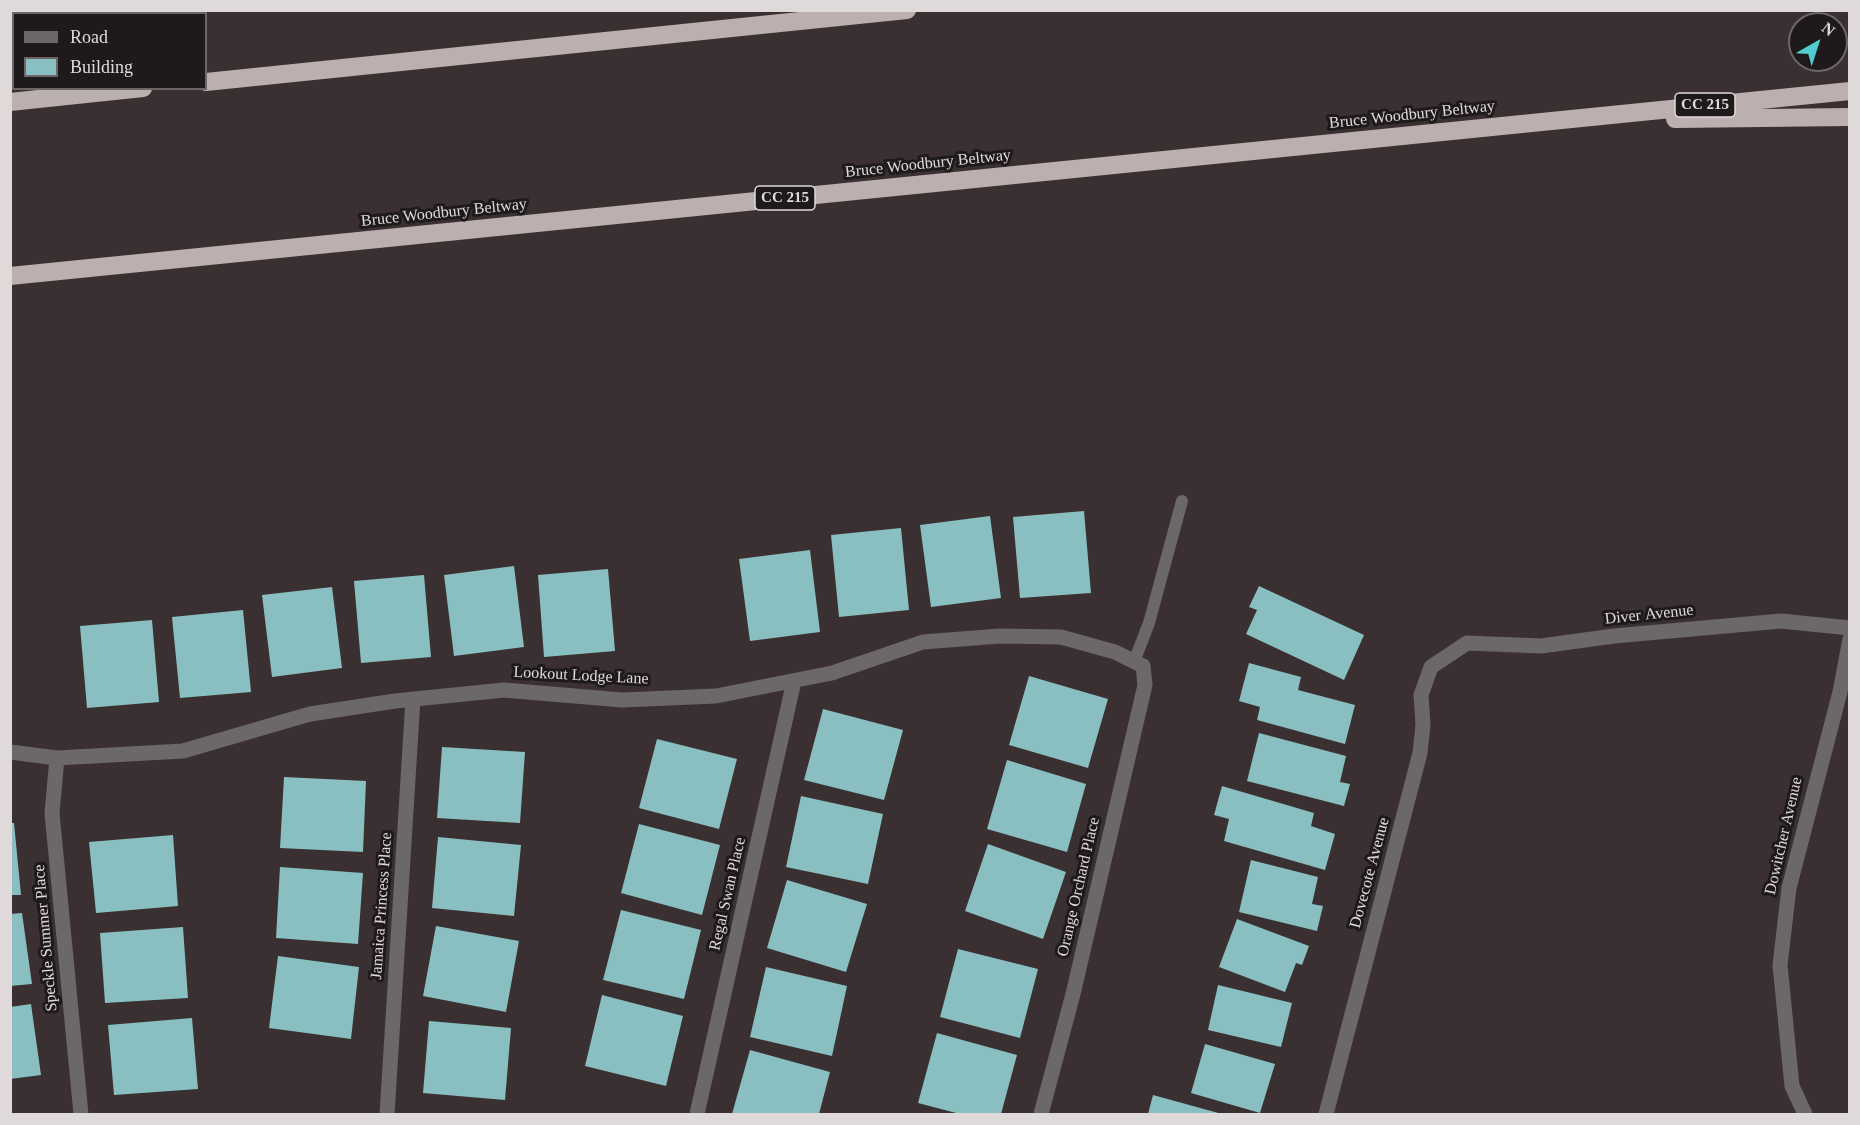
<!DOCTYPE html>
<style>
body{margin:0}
#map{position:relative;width:1860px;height:1125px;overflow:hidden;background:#3a3031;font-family:"Times New Roman",serif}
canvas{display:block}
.frame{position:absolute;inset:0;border:12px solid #e0d9da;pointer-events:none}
.legend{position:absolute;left:12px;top:12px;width:195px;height:78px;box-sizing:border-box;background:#1e191a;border:2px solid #6c6667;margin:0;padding:8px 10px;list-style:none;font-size:18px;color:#e0d9da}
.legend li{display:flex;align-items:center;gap:12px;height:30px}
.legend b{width:30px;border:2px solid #6c6667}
.north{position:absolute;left:1788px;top:12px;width:60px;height:60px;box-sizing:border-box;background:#1e191a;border:2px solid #6c6667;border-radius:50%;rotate:39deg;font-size:16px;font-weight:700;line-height:24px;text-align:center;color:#e0d9da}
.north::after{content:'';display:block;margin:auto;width:21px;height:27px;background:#52cdcf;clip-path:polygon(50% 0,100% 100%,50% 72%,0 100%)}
</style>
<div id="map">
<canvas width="1860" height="1125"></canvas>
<div class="frame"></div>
<ul class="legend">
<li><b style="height:8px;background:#6c6768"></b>Road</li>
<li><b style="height:16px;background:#89bfc0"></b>Building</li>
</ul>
<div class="north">N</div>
</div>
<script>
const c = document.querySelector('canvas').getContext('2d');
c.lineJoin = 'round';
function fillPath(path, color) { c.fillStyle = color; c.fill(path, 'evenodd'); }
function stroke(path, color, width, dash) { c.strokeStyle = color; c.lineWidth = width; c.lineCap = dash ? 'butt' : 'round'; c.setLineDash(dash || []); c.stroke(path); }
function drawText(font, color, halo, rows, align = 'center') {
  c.font = font + ' "Times New Roman",serif'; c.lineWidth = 6; c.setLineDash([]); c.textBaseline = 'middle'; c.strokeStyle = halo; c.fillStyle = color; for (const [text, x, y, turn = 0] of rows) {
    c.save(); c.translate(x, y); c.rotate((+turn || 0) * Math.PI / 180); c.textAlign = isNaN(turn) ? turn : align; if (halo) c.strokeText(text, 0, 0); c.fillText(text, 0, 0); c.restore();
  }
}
fillPath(new Path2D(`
 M1084 511 1091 593 1020 598 1013 517Z
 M990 516 1001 598 931 607 920 525Z
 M901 528 909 610 839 617 831 535Z
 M810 550 820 632 750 641 739 559Z
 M514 566 524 647 454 656 444 575Z
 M608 569 615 651 544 657 538 575Z
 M424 575 431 657 361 663 354 581Z
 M1259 586 1364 635 1344 680 1246 634 1257 610 1249 607Z
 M332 587 342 668 272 677 262 595Z
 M243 610 251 692 180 698 172 617Z
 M152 620 159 702 87 708 80 626Z
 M1249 663 1301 677 1298 690 1355 705 1345 744 1257 720 1260 707 1239 701Z
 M1029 676 1108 699 1088 768 1009 745Z
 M823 709 903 730 884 800 804 780Z
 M1259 733 1346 756 1340 782 1350 784 1344 806 1247 781Z
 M657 739 737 759 719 829 639 808Z
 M442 747 525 752 520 823 437 818Z
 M1007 760 1086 784 1067 852 987 829Z
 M284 777 366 781 363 852 280 848Z
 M1222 786 1314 813 1311 826 1335 834 1325 870 1224 841 1229 819 1214 815Z
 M801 796 883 814 868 884 786 867Z
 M10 823H14L21 895H10Z
 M639 824 720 845 702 915 621 893Z
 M173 835 178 906 96 913 89 842Z
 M438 837 521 845 514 916 432 908Z
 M988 844 1066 872 1043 939 965 911Z
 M1251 860 1318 877 1312 904 1323 906 1317 931 1239 912Z
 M280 867 363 873 358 944 276 938Z
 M787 880 867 904 846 972 767 948Z
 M621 910 701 930 684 999 603 980Z
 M22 913 32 984 10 986V914Z
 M1237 919 1309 946 1302 965 1296 963 1285 992 1219 967Z
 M436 926 519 941 506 1012 423 996Z
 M183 927 188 998 105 1003 100 933Z
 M958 949 1038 969 1020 1038 940 1017Z
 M278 956 359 967 351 1039 269 1028Z
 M766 967 847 986 832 1056 750 1037Z
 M1218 985 1292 1003 1281 1047 1208 1030Z
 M602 995 683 1016 666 1086 585 1066Z
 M31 1004 41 1075 10 1079V1007Z
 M192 1018 198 1089 114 1095 108 1025Z
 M429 1021 511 1028 505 1100 423 1093Z
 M937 1033 1017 1055 1001 1114H960L918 1103Z
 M1205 1044 1275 1064 1260 1113 1191 1093Z
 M750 1050 830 1072 819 1114H732Z
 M1153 1095 1222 1114H1148Z`), '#89bfc0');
stroke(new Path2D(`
 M1134 662 1149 623 1182 501`), '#6c6768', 12);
stroke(new Path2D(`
 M10 752 57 758 183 751 310 714 395 701 504 690 622 700 716 696 832 673 923 642 1000 636 1061 637 1115 652 1143 666 1145 685 1073 994 1041 1114
 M57 758 52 813 81 1114
 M387 1114 413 699
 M697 1114 794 681
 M1326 1114 1420 753 1423 725 1421 695 1431 667 1467 643 1541 646 1614 636 1781 621 1850 628
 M1805 1114 1792 1086 1780 965 1789 888 1840 692 1850 639`), '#6c6768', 15);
stroke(new Path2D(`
 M206 82 907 10
 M10 102 143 88
 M1675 119 1850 117
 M10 276 1850 91`), '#bbafb0', 18);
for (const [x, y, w] of [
 [1705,105,60],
 [785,198,60]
]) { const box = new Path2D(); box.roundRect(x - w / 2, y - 12, w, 24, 4.5); c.fillStyle = '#1e191a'; c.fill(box); stroke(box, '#e0d9da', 1.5); }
drawText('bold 15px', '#e0d9da', null, [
 ["CC 215",1705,105],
 ["CC 215",785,198]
]);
drawText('16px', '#e0d9da', '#1e191a', [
 ["Bruce Woodbury Beltway",1412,115,-6],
 ["Bruce Woodbury Beltway",928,164,-6],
 ["Bruce Woodbury Beltway",444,213,-6],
 ["Diver Avenue",1649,615,-6],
 ["Lookout Lodge Lane",581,676,3],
 ["Dowitcher Avenue",1784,836,-77],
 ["Dovecote Avenue",1370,873,-75],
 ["Orange Orchard Place",1079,887,-77],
 ["Regal Swan Place",728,894,-77],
 ["Jamaica Princess Place",382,906,-86],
 ["Speckle Summer Place",46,938,-95]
]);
</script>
